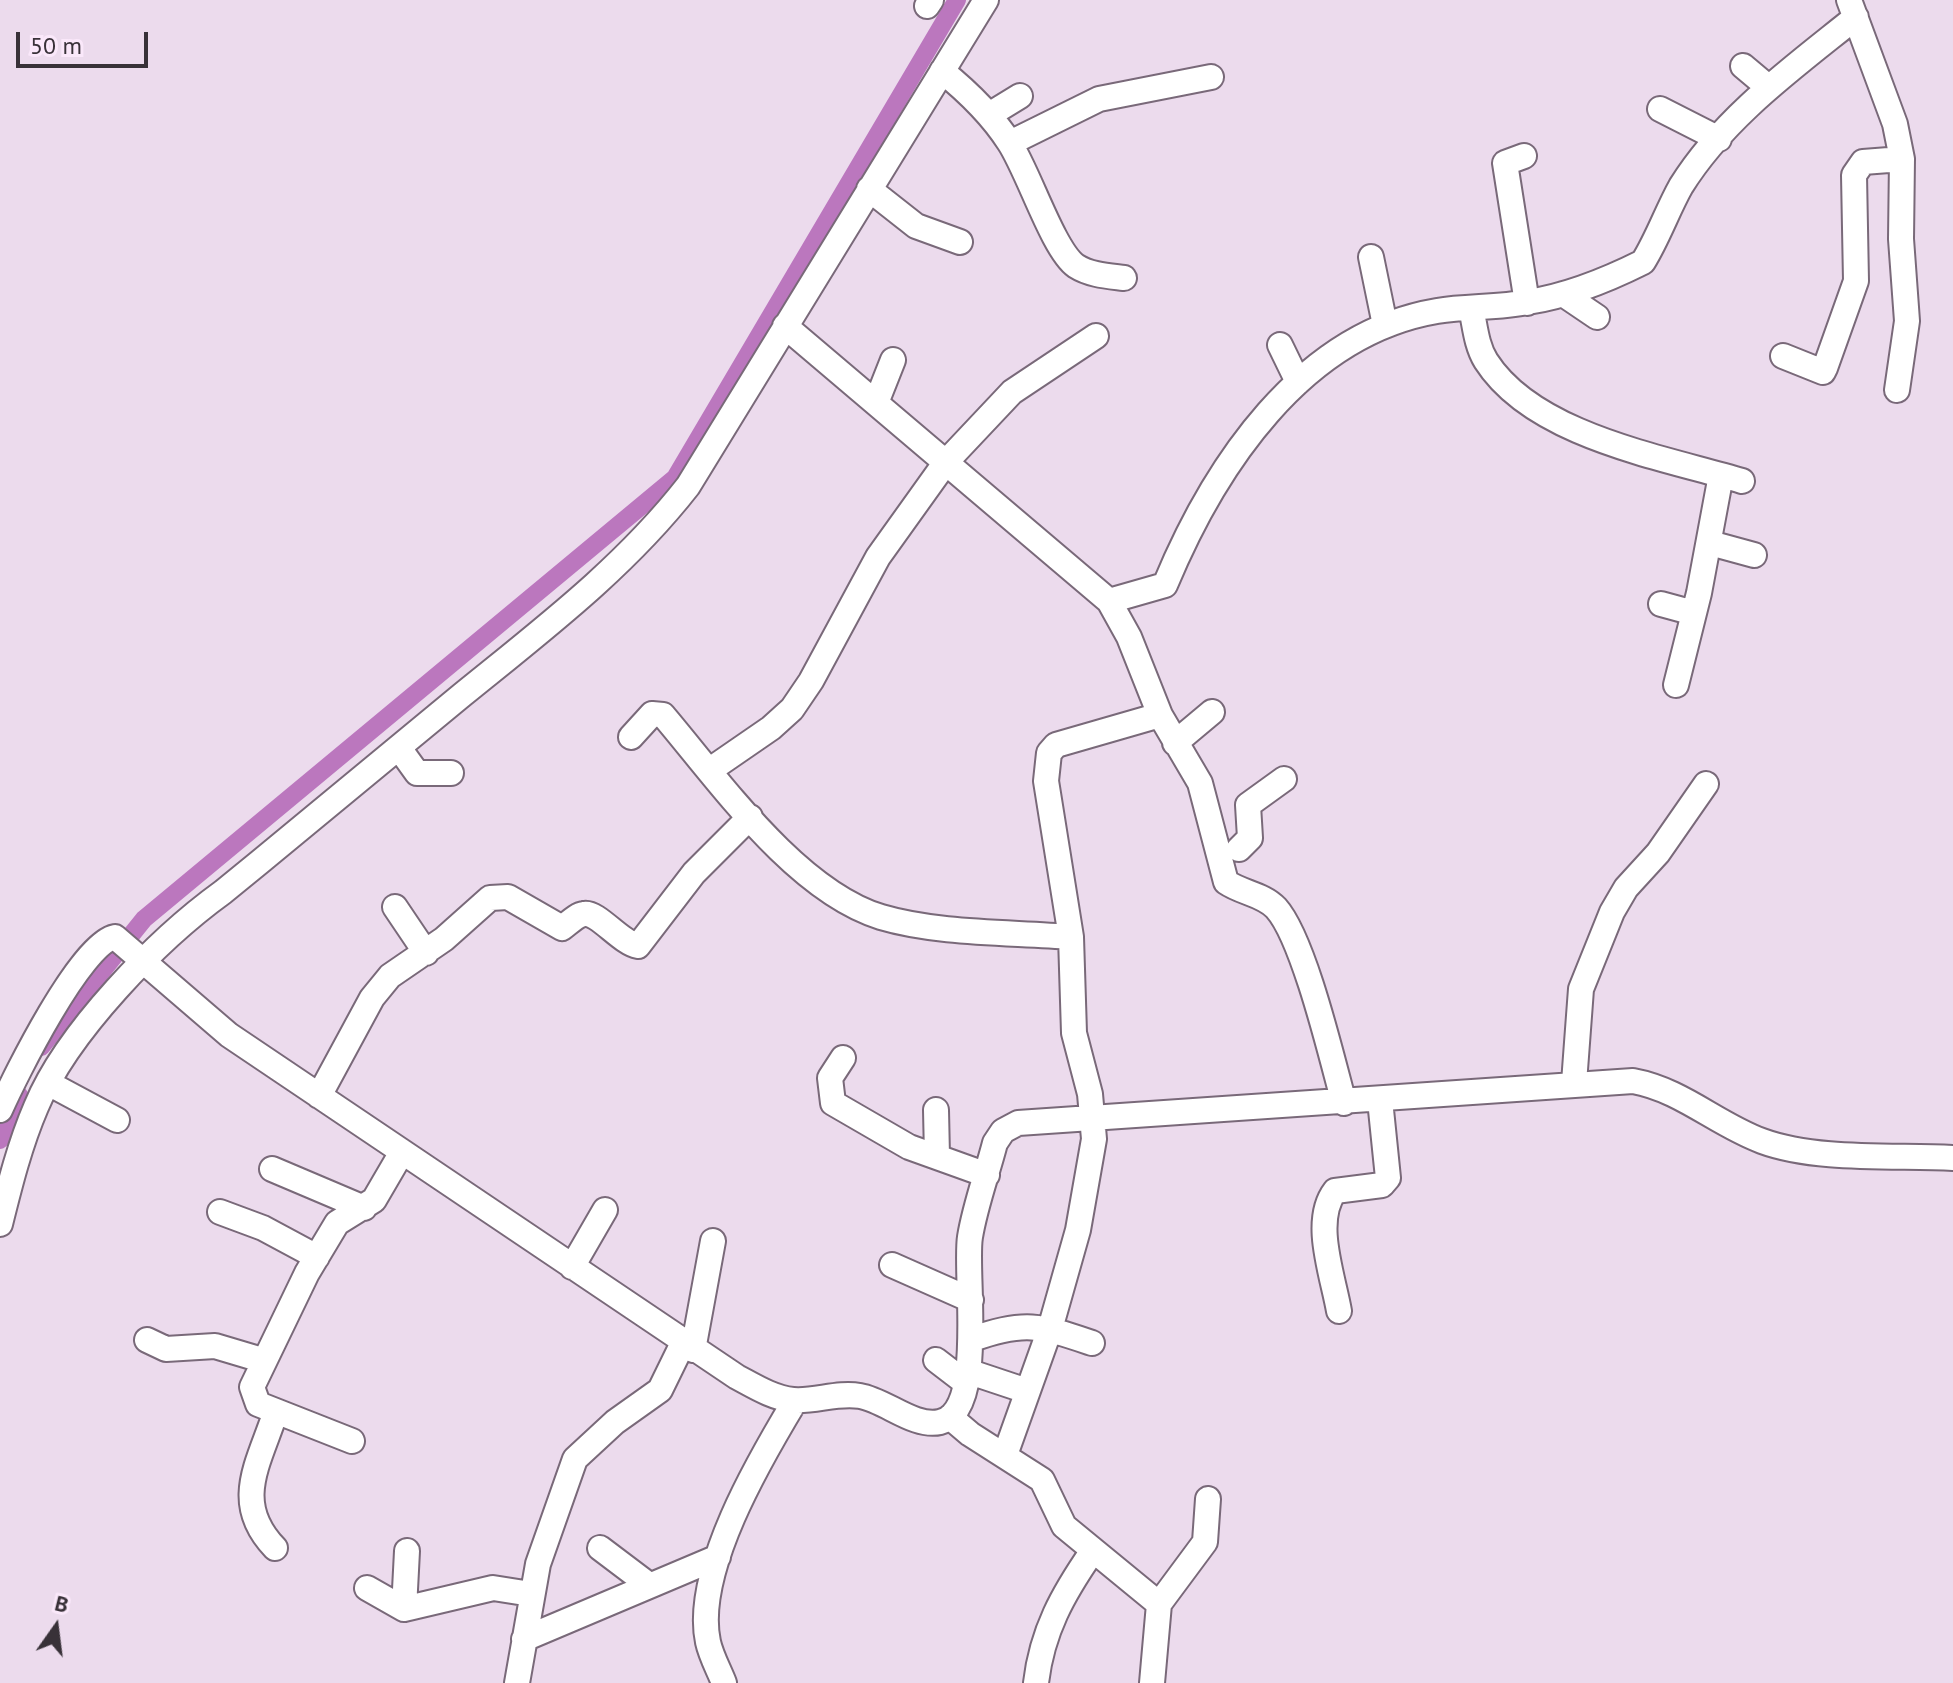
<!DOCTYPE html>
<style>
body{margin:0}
#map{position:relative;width:1953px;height:1683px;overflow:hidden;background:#ecdbed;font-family:"PT Sans",sans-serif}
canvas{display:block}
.north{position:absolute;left:16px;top:1587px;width:80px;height:80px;-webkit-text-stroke:6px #fae8fa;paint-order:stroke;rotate:14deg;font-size:22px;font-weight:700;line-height:32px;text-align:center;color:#383138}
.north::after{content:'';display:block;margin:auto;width:28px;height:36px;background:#383138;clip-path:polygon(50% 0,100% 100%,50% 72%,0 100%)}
.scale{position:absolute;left:16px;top:32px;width:132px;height:36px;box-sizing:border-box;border:4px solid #383138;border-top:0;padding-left:10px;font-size:24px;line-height:28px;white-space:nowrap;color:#383138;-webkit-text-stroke:6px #fae8fa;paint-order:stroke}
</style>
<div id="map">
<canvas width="1953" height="1683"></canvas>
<div class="north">B</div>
<div class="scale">50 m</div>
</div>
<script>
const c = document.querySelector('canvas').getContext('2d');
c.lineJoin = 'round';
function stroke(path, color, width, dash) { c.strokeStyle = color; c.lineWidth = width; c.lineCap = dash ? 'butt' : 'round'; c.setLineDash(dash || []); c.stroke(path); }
stroke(new Path2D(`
 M41 1047 144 919 675 478 957 0
 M0 1140 19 1095`), '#bb77be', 18);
const minor = new Path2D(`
 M1849 0 1895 124 1902 159 1901 239 1907 321 1897 390
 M927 6 931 0
 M1743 66 1768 87
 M942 71C968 92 991 114 1009 142 1028 170 1053 250 1076 266 1090 275 1108 276 1124 278
 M1660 109 1719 139
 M989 115 1020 96
 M1010 143 1099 99 1211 77
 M1524 156 1505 163 1527 303
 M869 189 916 226 960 242
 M1371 257 1385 325
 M1563 294 1597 317
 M1471 308C1475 325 1476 345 1486 361 1534 436 1662 457 1742 481
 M785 326 1109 601 1129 637 1160 715 1200 783 1226 882C1242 893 1263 894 1276 908 1304 939 1332 1059 1344 1103
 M1280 345 1298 382
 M1783 356 1823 372 1825 368 1856 281 1854 175 1863 162 1902 159
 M876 403 893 360
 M1710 543 1754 555
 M1109 601 1165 585C1214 467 1301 334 1437 311 1467 306 1498 308 1528 302 1567 296 1607 280 1643 262 1658 238 1667 211 1681 186 1724 117 1794 67 1856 17
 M1661 604 1694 613
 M1676 685 1699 593 1721 475
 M631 737 652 714 663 715C719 781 796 891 881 917 938 934 1011 932 1071 937
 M1175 743 1212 712
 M399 748 417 773H451
 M710 770 771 728 792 709 811 681 878 557 946 462 1012 392 1096 336
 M1239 849 1250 838 1248 805 1284 779
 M395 907 426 953
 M843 1058 830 1078 833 1103 909 1147 987 1175
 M48 1083 117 1120
 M1574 1083 1581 989 1612 912 1626 888 1658 853 1706 784
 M319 1096 372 998 390 976 444 939 490 898 508 897 562 928C568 924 576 915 584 914 597 911 621 943 638 946L694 873 750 817
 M0 1110C15 1076 81 943 115 937L229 1035 737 1377C754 1386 773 1398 793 1400 815 1402 837 1392 860 1396 885 1400 914 1428 940 1422 987 1411 964 1272 970 1237 975 1206 987 1174 995 1143L1003 1131 1018 1123 1633 1081C1682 1090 1716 1124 1762 1141 1816 1161 1895 1155 1953 1158
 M936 1110 937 1156
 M272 1169 364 1208
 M220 1212 263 1228 317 1257
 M0 1224C10 1184 20 1144 36 1107 67 1032 158 939 223 892 303 827 382 761 462 695 542 630 624 568 688 486L986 0
 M892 1265 971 1300
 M572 1267 605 1210
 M1339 1311C1333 1276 1312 1221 1335 1191L1382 1185 1388 1178 1380 1100
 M973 1339C1025 1320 1041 1326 1092 1343
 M147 1340 166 1349 215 1346 262 1360
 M693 1350 713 1241
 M936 1360 966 1383
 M967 1371 1027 1391
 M950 1417 970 1434 1042 1480 1064 1526 1159 1604 1152 1683
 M352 1441 258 1404 252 1387 307 1273 337 1223 374 1200 402 1152
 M1005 1455 1050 1329 1078 1230 1094 1139 1090 1094 1074 1033 1071 937 1046 781 1049 753 1056 745 1160 715
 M275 1548C232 1503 258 1465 275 1414
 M600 1548 649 1585
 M367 1588 404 1609 493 1588 531 1594
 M1159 1604 1205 1542 1208 1499
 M404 1609 407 1551
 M524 1639 718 1557
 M517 1683 538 1564 575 1459 615 1422 660 1390 683 1343
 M724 1683C719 1670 711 1656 708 1642 693 1572 760 1459 795 1401
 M1036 1683C1042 1631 1063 1594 1092 1552`);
stroke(minor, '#796979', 28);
stroke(minor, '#fff', 24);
</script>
